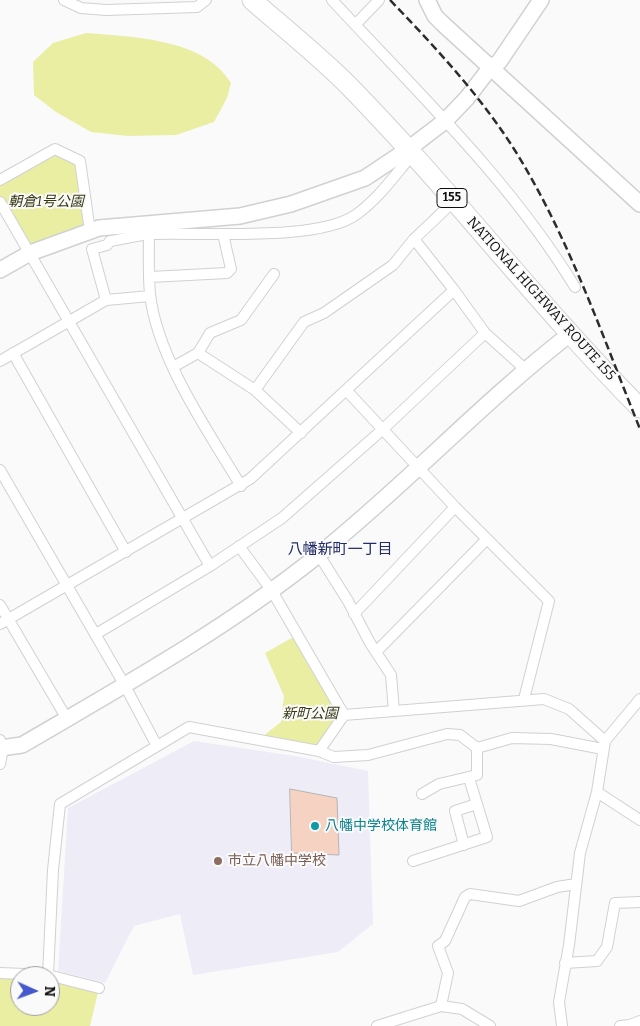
<!DOCTYPE html>
<meta charset="utf-8">
<style>
body{margin:0}
#map{position:relative;width:640px;height:1026px;overflow:hidden;background:#fafafb;font-family:Bitter,serif}
canvas{display:block}
.north{position:absolute;left:10px;top:966px;width:50px;height:50px;box-sizing:border-box;background:#fafafb;border:1px solid #9c9c9d;border-radius:50%;rotate:92deg;font-size:14px;font-weight:700;line-height:20px;text-align:center;color:#0e0e0f}
.north::after{content:'';display:block;margin:auto;width:18px;height:22px;background:#4557cc;clip-path:polygon(50% 0,100% 100%,50% 72%,0 100%)}
</style>
<div id="map">
<canvas width="640" height="1026"></canvas>
<div class="north">N</div>
</div>
<script>
const c = document.querySelector('canvas').getContext('2d');
c.lineJoin = 'round';
function fillPath(path, color) { c.fillStyle = color; c.fill(path, 'evenodd'); }
function stroke(path, color, width, dash) { c.strokeStyle = color; c.lineWidth = width; c.lineCap = dash ? 'butt' : 'round'; c.setLineDash(dash || []); c.stroke(path); }
function drawText(font, color, halo, rows, align = 'center') {
  c.font = font + ' Bitter,"Noto Sans JP",serif'; c.lineWidth = 4; c.setLineDash([]); c.textBaseline = 'middle'; c.strokeStyle = halo; c.fillStyle = color; for (const [text, x, y, turn = 0] of rows) {
    c.save(); c.translate(x, y); c.rotate((+turn || 0) * Math.PI / 180); c.textAlign = isNaN(turn) ? turn : align; if (halo) c.strokeText(text, 0, 0); c.fillText(text, 0, 0); c.restore();
  }
}
fillPath(new Path2D(`
 M194 741 295 756 368 771 373 924 338 952 193 975 180 914 134 926 105 983 58 971 68 808Z`), '#eeedf7');
fillPath(new Path2D(`
 M86 33C133 37 204 38 231 83L227 98 214 122 176 135 128 136 91 132 56 112 34 95 33 62 53 43Z
 M55 149 80 161 90 231 30 253 0 202V180Z
 M297 635 344 715 319 751 258 740 281 722 284 696 265 653Z
 M0 973 48 975 99 988 90 1026H0ZM20 976H50V1006H20Z`), '#eaeea3');
const building = new Path2D(`
 M290 789 337 798 339 855 292 853Z`);
fillPath(building, '#f5d2c2');
stroke(building, '#b7b5b5', 1);
const street = new Path2D(`
 M64 0 81 8 106 10 197 7 206 0
 M332 0C417 92 510 180 575 287
 M355 25 379 0
 M0 180 55 149 80 161 90 231
 M0 202 210 566
 M149 229C149 250 148 273 150 294 157 358 208 431 241 486
 M414 239 454 290
 M150 277 227 273 231 269 223 234
 M106 300 92 249 107 245 110 241C124 239 138 235 151 234 201 232 320 242 357 214 379 198 395 175 412 155
 M13 353 126 552
 M198 353 210 333 241 320 274 274
 M0 361 106 300 150 296
 M173 367 198 353 255 390 301 433
 M255 390 304 322 324 313 393 265 414 239 454 201
 M347 391 455 507 549 601 524 699
 M0 470 124 684 157 746
 M239 546 272 591 344 715
 M319 555 348 601 370 643 391 675 394 711
 M0 605 67 719
 M354 614 455 507
 M0 624 250 479 454 290 485 333 525 369
 M96 634 210 566 282 518 382 430 485 333
 M376 652 487 539
 M344 715 544 699 569 709 605 741
 M0 740 3 748 0 764
 M319 751 334 757 368 755 447 734 460 735 477 748 512 738 551 739 603 749
 M597 792 640 820
 M422 794 439 784 477 775V748
 M464 845 455 811 477 804
 M413 861 487 837 469 778
 M565 963 597 961 607 947 615 903 640 902
 M0 973 48 975 99 988
 M48 975 53 870 60 804 189 727 319 751 344 715
 M441 1006 448 973 438 946 445 941 465 897 470 894 519 901 557 887 576 884
 M377 1026 441 1006 462 1009 490 1026
 M562 1026 559 1002 569 945 580 853 597 792 605 741 640 699
 M620 1026 630 1025 640 1021`);
const secondary = new Path2D(`
 M427 0 435 16 443 24 640 204
 M0 270 30 253 99 228 240 216 291 204 365 178 407 150 445 121 467 98 490 68 499 62 541 0
 M0 748 22 745C123 686 226 629 317 556 405 486 481 403 570 334`);
const highway = new Path2D(`
 M252 0C284 28 318 55 348 85 450 189 538 305 640 408`);
stroke(street, '#d1d1d3', 12);
stroke(secondary, '#d1d1d3', 18);
stroke(highway, '#d1d1d3', 21);
stroke(street, '#fff', 10);
stroke(secondary, '#fff', 15);
stroke(highway, '#fff', 19);
stroke(new Path2D(`
 M390 0C435 47 479 94 514 149 568 235 602 335 640 429`), '#2c2c2d', 2.5, [8, 4]);
for (const [x, y, r, color] of [
 [315,826,5,"#0f9aa8"],
 [218,861,5,"#8d6e63"]
]) { const dot = new Path2D(); dot.arc(x, y, r, 0, 2 * Math.PI); c.fillStyle = color; c.fill(dot); stroke(dot, '#fafafb', 2); }
for (const [x, y, w] of [
 [452,198,30]
]) { const box = new Path2D(); box.roundRect(x - w / 2, y - 9.5, w, 19, 4); c.fillStyle = '#fafafb'; c.fill(box); stroke(box, '#0e0e0f', 1); }
drawText('bold 12px', '#0e0e0f', null, [
 ["155",452,198]
]);
drawText('italic 14px', '#373812', '#fafafb', [
 ["朝倉1号公園",46,202],
 ["新町公園",310,714]
]);
drawText('14px', '#0e0e0f', '#fafafb', [
 ["NATIONAL HIGHWAY ROUTE 155",541,299,48]
]);
drawText('14px', '#0d838f', '#fafafb', [
 ["八幡中学校体育館",325,826]
], 'left');
drawText('14px', '#785e54', '#fafafb', [
 ["市立八幡中学校",228,861]
], 'left');
drawText('15px', '#212c64', '#fafafb', [
 ["八幡新町一丁目",340,550]
]);
</script>
